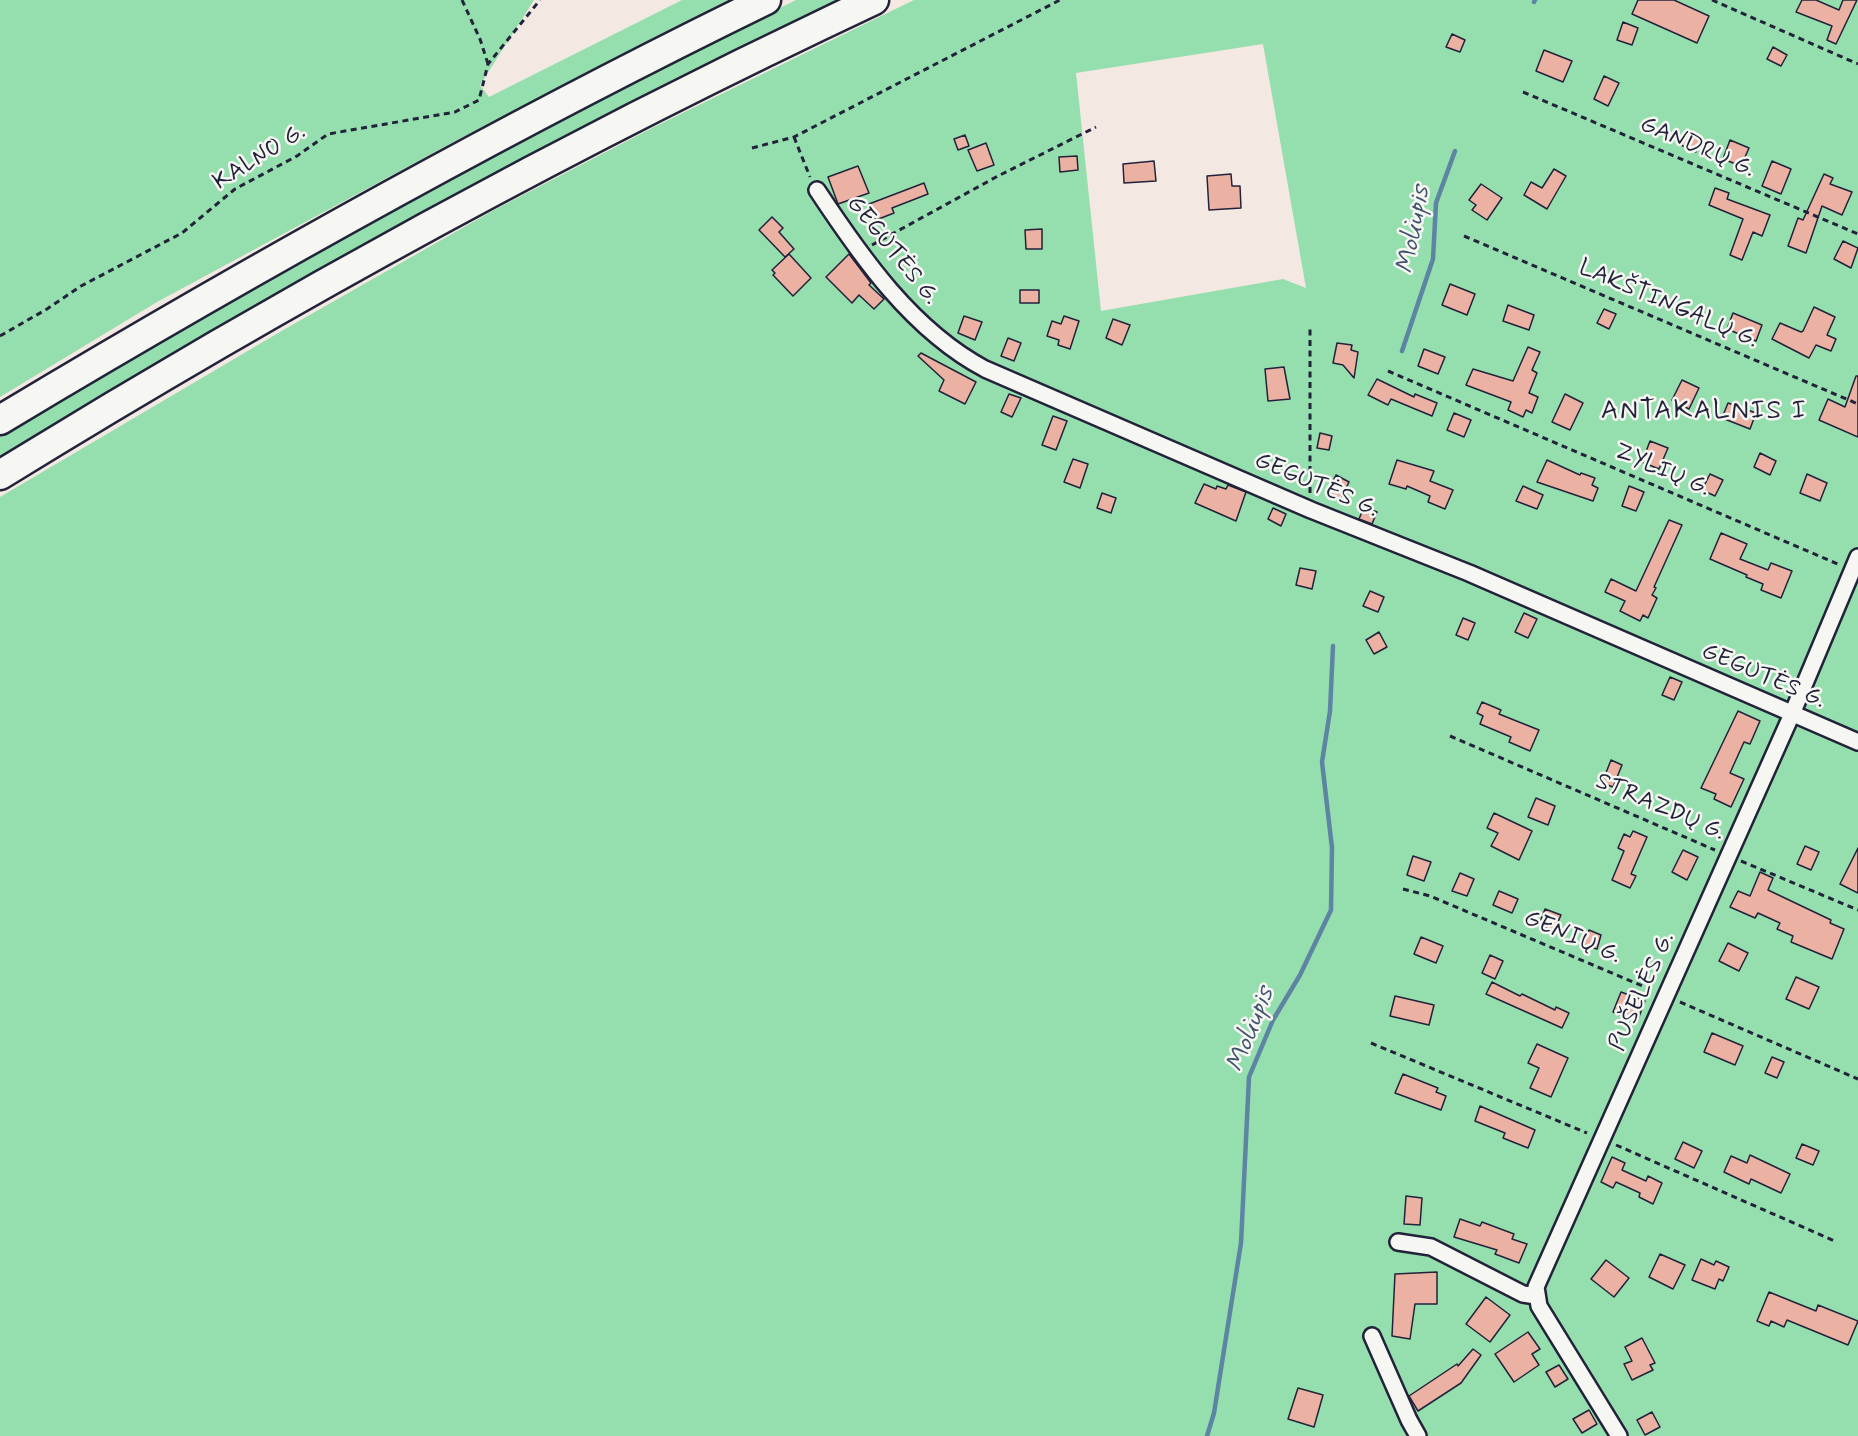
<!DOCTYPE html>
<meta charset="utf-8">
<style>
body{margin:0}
canvas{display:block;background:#f4e8e2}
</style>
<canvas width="1858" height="1436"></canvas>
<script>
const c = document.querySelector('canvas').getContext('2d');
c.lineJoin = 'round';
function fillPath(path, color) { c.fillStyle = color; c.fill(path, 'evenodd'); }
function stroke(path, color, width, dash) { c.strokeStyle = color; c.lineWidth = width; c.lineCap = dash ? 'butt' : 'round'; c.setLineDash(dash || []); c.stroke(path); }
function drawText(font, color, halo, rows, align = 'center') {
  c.font = font + ' Mynerve,sans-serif'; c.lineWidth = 5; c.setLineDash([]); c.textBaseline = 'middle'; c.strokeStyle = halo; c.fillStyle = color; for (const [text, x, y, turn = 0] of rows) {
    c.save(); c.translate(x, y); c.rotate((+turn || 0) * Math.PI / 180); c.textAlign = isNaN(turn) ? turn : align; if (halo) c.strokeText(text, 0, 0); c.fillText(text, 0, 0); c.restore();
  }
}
fillPath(new Path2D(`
 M0 0H534L480 85 489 97 682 0H732L461 138 157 302 0 397Z
 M796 0H851L0 464V435C258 276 525 134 796 0Z
 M914 0H1858V1436H0V497L285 329 494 210 654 127ZM1263 44 1306 288 1283 279 1101 311 1076 73Z`), '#95dead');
stroke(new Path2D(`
 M1534 2 1535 0
 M1402 351 1433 259 1436 203 1455 151
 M1207 1436 1214 1413 1241 1243 1249 1077 1273 1020 1300 975 1331 910 1332 848 1322 762 1330 711 1333 646`), '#5d84a2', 4.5);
const building = new Path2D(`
 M1638 0H1674L1709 16 1697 43 1632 14Z
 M1802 0H1816L1839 10 1843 0H1857L1836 44 1827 40 1832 26 1796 12Z
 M1623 22 1638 28 1632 45 1617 40Z
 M1452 34 1465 40 1460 52 1446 47Z
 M1773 47 1787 55 1781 66 1767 59Z
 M1544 50 1572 61 1563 82 1536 71Z
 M1604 76 1619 83 1608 106 1594 99Z
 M1688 131 1703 138 1696 152 1681 145Z
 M965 135 969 146 958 150 954 139Z
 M1730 140 1749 148 1741 166 1723 159Z
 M986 143 994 165 977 171 968 150Z
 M1077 156 1078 170 1060 172 1059 157Z
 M1154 161 1156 181 1124 183 1123 164Z
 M1772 161 1791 169 1781 194 1762 186Z
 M858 166 869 193 838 204 828 177Z
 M1554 169 1566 176 1547 209 1524 195 1531 182 1542 188Z
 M1231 174 1232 186H1240L1241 208 1209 210 1207 176Z
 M1824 174 1833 178 1830 184 1852 192 1842 215 1822 206 1806 253 1788 246 1798 218 1803 220Z
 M924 183 928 194 892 208 894 213 876 220 869 204Z
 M1481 184 1502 198 1487 220 1472 210 1476 205 1469 200Z
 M1715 188 1729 193 1727 199 1770 215 1762 236 1753 232 1742 260 1730 255 1743 219 1709 205Z
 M772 217 783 228 779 232 794 249 785 257 759 230Z
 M1042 229V249H1026L1025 230Z
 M1843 241 1858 248 1851 268 1834 259Z
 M789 254 811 278 793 296 773 275 775 273 772 270Z
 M849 254 871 283 869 285 884 299 874 309 859 295 852 303 826 277Z
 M1450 284 1475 294 1467 315 1442 305Z
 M1020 290H1039V303H1020Z
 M1508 305 1534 315 1529 330 1503 321Z
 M1814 307 1835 317 1827 335 1836 339 1831 351 1816 345 1809 358 1772 339 1780 323 1801 332 1803 331Z
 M1604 309 1616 314 1609 329 1597 323Z
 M1733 313 1762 325 1756 341 1727 329Z
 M964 316 982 322 975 340 958 333Z
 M1064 316 1079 321 1070 349 1058 345 1059 340 1047 336 1052 321 1061 324Z
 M1113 319 1130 325 1122 345 1106 338Z
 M1008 338 1021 343 1014 361 1001 356Z
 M1337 343 1352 345 1351 350 1358 352 1354 378 1343 365 1333 363Z
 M1528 347 1540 352 1532 370 1537 373 1529 393 1538 397 1532 413 1526 410 1523 417 1508 410 1511 402 1466 385 1473 369 1513 381Z
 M1424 349 1445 357 1438 374 1418 366Z
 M921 353 976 382 965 404 939 391 944 380 918 356Z
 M1284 367 1290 399 1268 401 1265 369Z
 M1856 376H1858V437L1819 420 1828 399 1845 407Z
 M1377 379 1414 397 1415 394 1437 403 1432 416 1391 399 1388 405 1368 395Z
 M1682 380 1699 388 1689 409 1672 400Z
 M1009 394 1021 398 1012 417 1001 412Z
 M1565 394 1583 403 1570 430 1552 422Z
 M1728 403 1756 413 1750 429 1722 418Z
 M1454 413 1471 420 1464 437 1447 430Z
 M1053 416 1067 421 1056 450 1042 445Z
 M1320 433 1332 436 1329 450 1317 448Z
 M1650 441 1668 448 1659 469 1642 462Z
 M1760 453 1776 461 1770 475 1754 467Z
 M1073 459 1088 464 1080 488 1064 482Z
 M1397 460 1434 471 1430 481 1453 490 1445 509 1428 502 1430 496 1407 486 1406 489 1389 484Z
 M1547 460 1580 475 1581 473 1595 478 1592 485 1598 488 1593 501 1537 482Z
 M1710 474 1723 480 1715 496 1702 490Z
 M1807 474 1827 483 1820 501 1800 493Z
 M1336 475 1349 482 1340 501 1326 494Z
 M1204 484 1216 489 1217 486 1226 489 1228 485 1246 492 1236 521 1195 503Z
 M1523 486 1543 495 1537 509 1516 501Z
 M1629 486 1644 492 1636 511 1622 506Z
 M1102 493 1116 498 1111 513 1097 508Z
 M1364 507 1377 512 1372 524 1359 519Z
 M1273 508 1286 514 1281 526 1268 519Z
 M1669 520 1682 525 1654 587 1656 588 1652 595 1657 598 1648 618 1643 615 1640 621 1620 611 1625 601 1605 592 1611 579 1636 591Z
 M1721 533 1747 544 1740 559 1768 570 1771 563 1792 571 1781 598 1761 590 1763 584 1746 577 1747 575 1710 559Z
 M1300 568 1316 571 1312 589 1296 585Z
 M1370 591 1384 597 1378 612 1363 606Z
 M1524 613 1537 619 1528 638 1515 632Z
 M1463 618 1475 623 1468 640 1456 635Z
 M1379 632 1387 647 1374 654 1366 640Z
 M1670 677 1682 682 1674 700 1662 695Z
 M1482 702 1501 710 1499 714 1539 730 1530 751 1509 742 1511 737 1480 724 1483 716 1477 713Z
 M1738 711 1760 721 1750 744 1744 742 1730 773 1744 779 1731 807 1714 799 1716 794 1701 788Z
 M1611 760 1622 765 1613 787 1602 783Z
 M1536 798 1555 806 1548 825 1528 817Z
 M1494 813 1532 831 1519 860 1491 846 1498 833 1487 828Z
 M1633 831 1647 837 1631 874 1636 876 1630 888 1612 880 1624 851 1618 848 1624 834 1630 837Z
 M1805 846 1819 852 1811 870 1797 864Z
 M1858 848V893L1840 884Z
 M1683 850 1698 857 1687 880 1672 872Z
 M1413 856 1431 862 1424 881 1407 875Z
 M1760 872 1773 878 1768 890 1831 920 1830 923 1844 929 1832 959 1791 942 1793 936 1777 929 1780 923 1758 913 1755 918 1730 907 1738 891 1750 896Z
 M1460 873 1474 879 1467 896 1452 891Z
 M1499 891 1518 899 1512 913 1493 905Z
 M1545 909 1561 915 1554 931 1539 925Z
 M1589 930 1601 935 1597 949 1584 945Z
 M1421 937 1443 946 1436 963 1414 954Z
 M1728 943 1748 953 1739 971 1719 961Z
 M1490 955 1503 961 1495 979 1482 973Z
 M1796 977 1819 987 1809 1009 1786 999Z
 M1492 982 1520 996 1522 994 1555 1010 1556 1007 1569 1013 1562 1028 1486 994Z
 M1621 992 1645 1001 1637 1022 1613 1012Z
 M1395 996 1434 1005 1429 1025 1390 1016Z
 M1712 1033 1743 1046 1735 1065 1704 1052Z
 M1537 1044 1568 1058 1551 1097 1530 1088 1539 1068 1528 1063Z
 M1772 1057 1784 1062 1777 1078 1765 1073Z
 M1403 1074 1438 1088 1436 1092 1446 1096 1441 1110 1395 1093Z
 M1480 1106 1535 1130 1528 1148 1503 1138 1505 1133 1475 1121Z
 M1683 1142 1702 1151 1694 1168 1675 1159Z
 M1802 1144 1819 1151 1813 1165 1796 1158Z
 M1750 1155 1790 1174 1781 1193 1751 1179 1749 1184 1724 1172 1731 1156 1747 1163Z
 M1612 1157 1625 1163 1622 1170 1646 1181 1648 1176 1662 1183 1653 1204 1639 1197 1640 1193 1616 1182 1613 1188 1601 1182Z
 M1406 1196 1422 1198 1420 1225 1404 1224Z
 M1460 1219 1480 1226 1482 1222 1514 1234 1512 1239 1527 1244 1519 1263 1495 1254 1497 1250 1454 1237Z
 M1660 1254 1685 1265 1673 1289 1649 1277Z
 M1701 1259 1714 1265 1716 1261 1729 1267 1723 1281 1719 1279 1715 1289 1692 1280Z
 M1606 1260 1629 1278 1614 1297 1591 1279Z
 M1437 1272V1304H1415L1410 1339 1392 1336 1395 1274Z
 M1769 1292 1816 1311 1818 1305 1858 1321 1848 1345 1787 1320 1784 1327 1771 1321 1769 1326 1757 1321Z
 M1486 1297 1510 1315 1490 1342 1466 1324Z
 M1528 1332 1540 1349 1532 1354 1539 1365 1514 1382 1495 1354Z
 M1642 1338 1655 1363 1650 1365 1653 1370 1632 1380 1624 1364 1632 1361 1625 1347Z
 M1473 1349 1481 1355 1461 1383 1418 1411 1409 1396 1457 1364 1458 1366Z
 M1559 1365 1568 1379 1555 1387 1546 1372Z
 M1298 1388 1323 1395 1314 1427 1288 1419Z
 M1589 1410 1597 1424 1582 1433 1573 1419Z
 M1652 1412 1660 1427 1645 1435 1637 1420Z`);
fillPath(building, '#ebb2a3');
stroke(building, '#22223b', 1.5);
const street = new Path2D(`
 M817 190C862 258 912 330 985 369L1311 510 1469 573 1858 742
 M1398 1242 1431 1247 1523 1294 1536 1296
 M1372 1336 1409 1420 1418 1436
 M1619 1436 1539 1306 1536 1287 1792 714 1858 557`);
const highway = new Path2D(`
 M0 420C250 270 504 128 766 0
 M0 475C282 301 574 141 874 0`);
stroke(street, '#22223b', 20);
stroke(highway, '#22223b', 33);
stroke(new Path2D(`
 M462 0 480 39 488 64
 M1712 0 1858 64
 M1523 92 1858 234
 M794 137 810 177
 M752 148 794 137 1060 0
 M1464 236 1858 404
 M872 245 998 176 1096 127
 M0 336 47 309 81 286 182 233 235 189 297 156 328 134 455 112 479 100 488 64 540 0
 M1388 371 1840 565
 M1310 493V326
 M1450 736 1715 850
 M1741 861 1858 910
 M1403 889 1430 896 1652 990
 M1680 1002 1858 1079
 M1371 1043 1587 1133
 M1616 1145 1837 1242`), '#22223b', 3, [6, 4.5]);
stroke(street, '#f6f6f2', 15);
stroke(highway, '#f6f6f2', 28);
drawText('24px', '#22223b', '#f6f6f2', [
 ["GANDRŲ G.",1697,148,23],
 ["KALNO G.",260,158,-32],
 ["GEGUTĖS G.",892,251,51],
 ["LAKŠTINGALŲ G.",1668,305,23],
 ["ZYLIŲ G.",1662,471,23],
 ["GEGUTĖS G.",1316,486,23],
 ["GEGUTĖS G.",1763,677,23],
 ["STRAZDŲ G.",1660,808,23],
 ["GENIŲ G.",1572,938,23],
 ["PUŠELĖS G.",1643,992,-66]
]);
drawText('italic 26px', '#40536e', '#f6f6f2', [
 ["Moliupis",1415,230,-79],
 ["Moliupis",1252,1030,-68]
]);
c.letterSpacing = '1.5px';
drawText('27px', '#22223b', '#f6f6f2', [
 ["ANTAKALNIS I",1704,412]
]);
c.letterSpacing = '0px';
</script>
